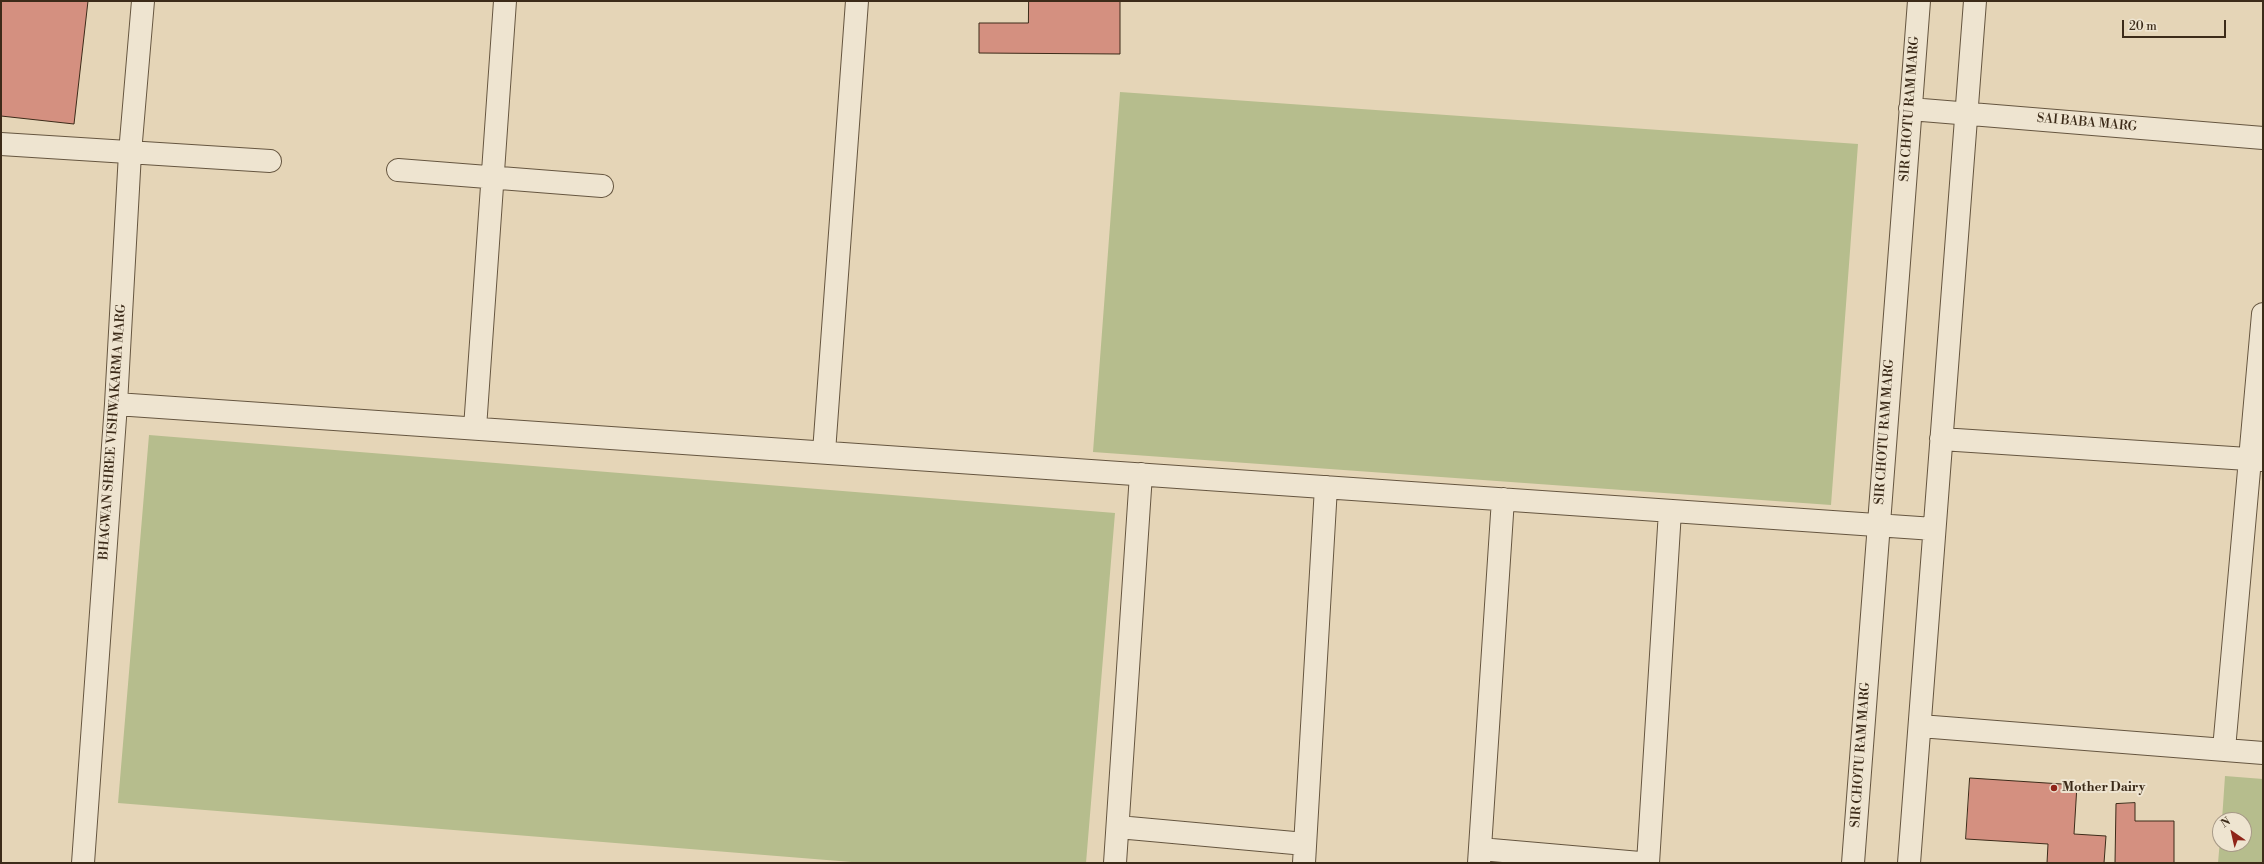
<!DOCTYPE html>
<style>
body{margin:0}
#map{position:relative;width:2264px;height:864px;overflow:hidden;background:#e5d5b7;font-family:"Libre Bodoni",serif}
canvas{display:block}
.frame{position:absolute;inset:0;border:2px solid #3c2b19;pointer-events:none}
.north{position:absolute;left:2212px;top:812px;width:40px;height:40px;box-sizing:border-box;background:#eee4d0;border:1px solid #a79a87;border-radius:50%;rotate:326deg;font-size:11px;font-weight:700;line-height:16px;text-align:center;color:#3c2b19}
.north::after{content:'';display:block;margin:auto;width:14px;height:18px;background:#8f2418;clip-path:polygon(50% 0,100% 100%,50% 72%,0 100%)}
.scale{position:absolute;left:2122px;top:20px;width:104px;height:18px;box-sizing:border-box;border:2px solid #3c2b19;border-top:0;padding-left:5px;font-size:12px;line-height:14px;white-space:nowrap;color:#3c2b19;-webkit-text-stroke:3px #eee4d0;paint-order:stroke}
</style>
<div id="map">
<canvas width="2264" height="864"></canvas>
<div class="frame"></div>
<div class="north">N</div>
<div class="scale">20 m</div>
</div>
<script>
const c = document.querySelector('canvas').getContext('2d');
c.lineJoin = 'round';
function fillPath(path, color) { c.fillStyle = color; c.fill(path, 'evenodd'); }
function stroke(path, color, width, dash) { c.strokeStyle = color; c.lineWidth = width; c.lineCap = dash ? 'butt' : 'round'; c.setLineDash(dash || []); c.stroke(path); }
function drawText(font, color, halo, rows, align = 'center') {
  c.font = font + ' "Libre Bodoni",serif'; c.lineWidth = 4; c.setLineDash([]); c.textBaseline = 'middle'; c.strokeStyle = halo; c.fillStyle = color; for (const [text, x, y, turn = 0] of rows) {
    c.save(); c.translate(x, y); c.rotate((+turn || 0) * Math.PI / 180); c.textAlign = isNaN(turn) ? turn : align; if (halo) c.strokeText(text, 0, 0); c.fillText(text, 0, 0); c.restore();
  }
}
fillPath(new Path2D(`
 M1120 92 1858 144 1831 505 1093 452Z
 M149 435 1115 513 1086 863H864L118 803Z
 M2225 776 2263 779V863H2218L2220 840V844H2244V820H2222Z`), '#b6bd8d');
const building = new Path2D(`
 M1 1H88L74 124 1 116Z
 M1029 1H1120V54L979 53V23H1028Z
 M1970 778 2077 785 2074 834 2106 836 2104 863H2047L2048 844 1966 839Z
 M2135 803V821H2174V863H2115L2116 804Z`);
fillPath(building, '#d49080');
stroke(building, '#3c2b19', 1);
const minor = new Path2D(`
 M1910 109 2263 138
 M1 144 270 161
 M398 170 602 186
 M116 404 1934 529
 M475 428 505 1
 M1941 439 2263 460
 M824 452 857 1
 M1920 726 2263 753
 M2224 749 2263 314
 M1118 827 1305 844
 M1480 849 1640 863
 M83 863 116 404 130 153 143 1
 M1115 863 1141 474
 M1304 863 1326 487
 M1479 863 1503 499
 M1648 863 1670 511
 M1853 863 1919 1
 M1909 863 1975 1`);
stroke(minor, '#665640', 24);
stroke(minor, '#eee4d0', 22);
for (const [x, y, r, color] of [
 [2054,788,4,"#8f2418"]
]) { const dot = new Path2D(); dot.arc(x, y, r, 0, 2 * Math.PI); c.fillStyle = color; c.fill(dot); stroke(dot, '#eee4d0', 1.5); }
drawText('13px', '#3c2b19', '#eee4d0', [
 ["SIR CHOTU RAM MARG",1910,109,-86],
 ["SAI BABA MARG",2087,123,5],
 ["BHAGWAN SHREE VISHWAKARMA MARG",113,432,-86],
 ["SIR CHOTU RAM MARG",1885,432,-86],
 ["SIR CHOTU RAM MARG",1861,755,-86]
]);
drawText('bold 13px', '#3c2b19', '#eee4d0', [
 ["Mother Dairy",2062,788]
], 'left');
</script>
